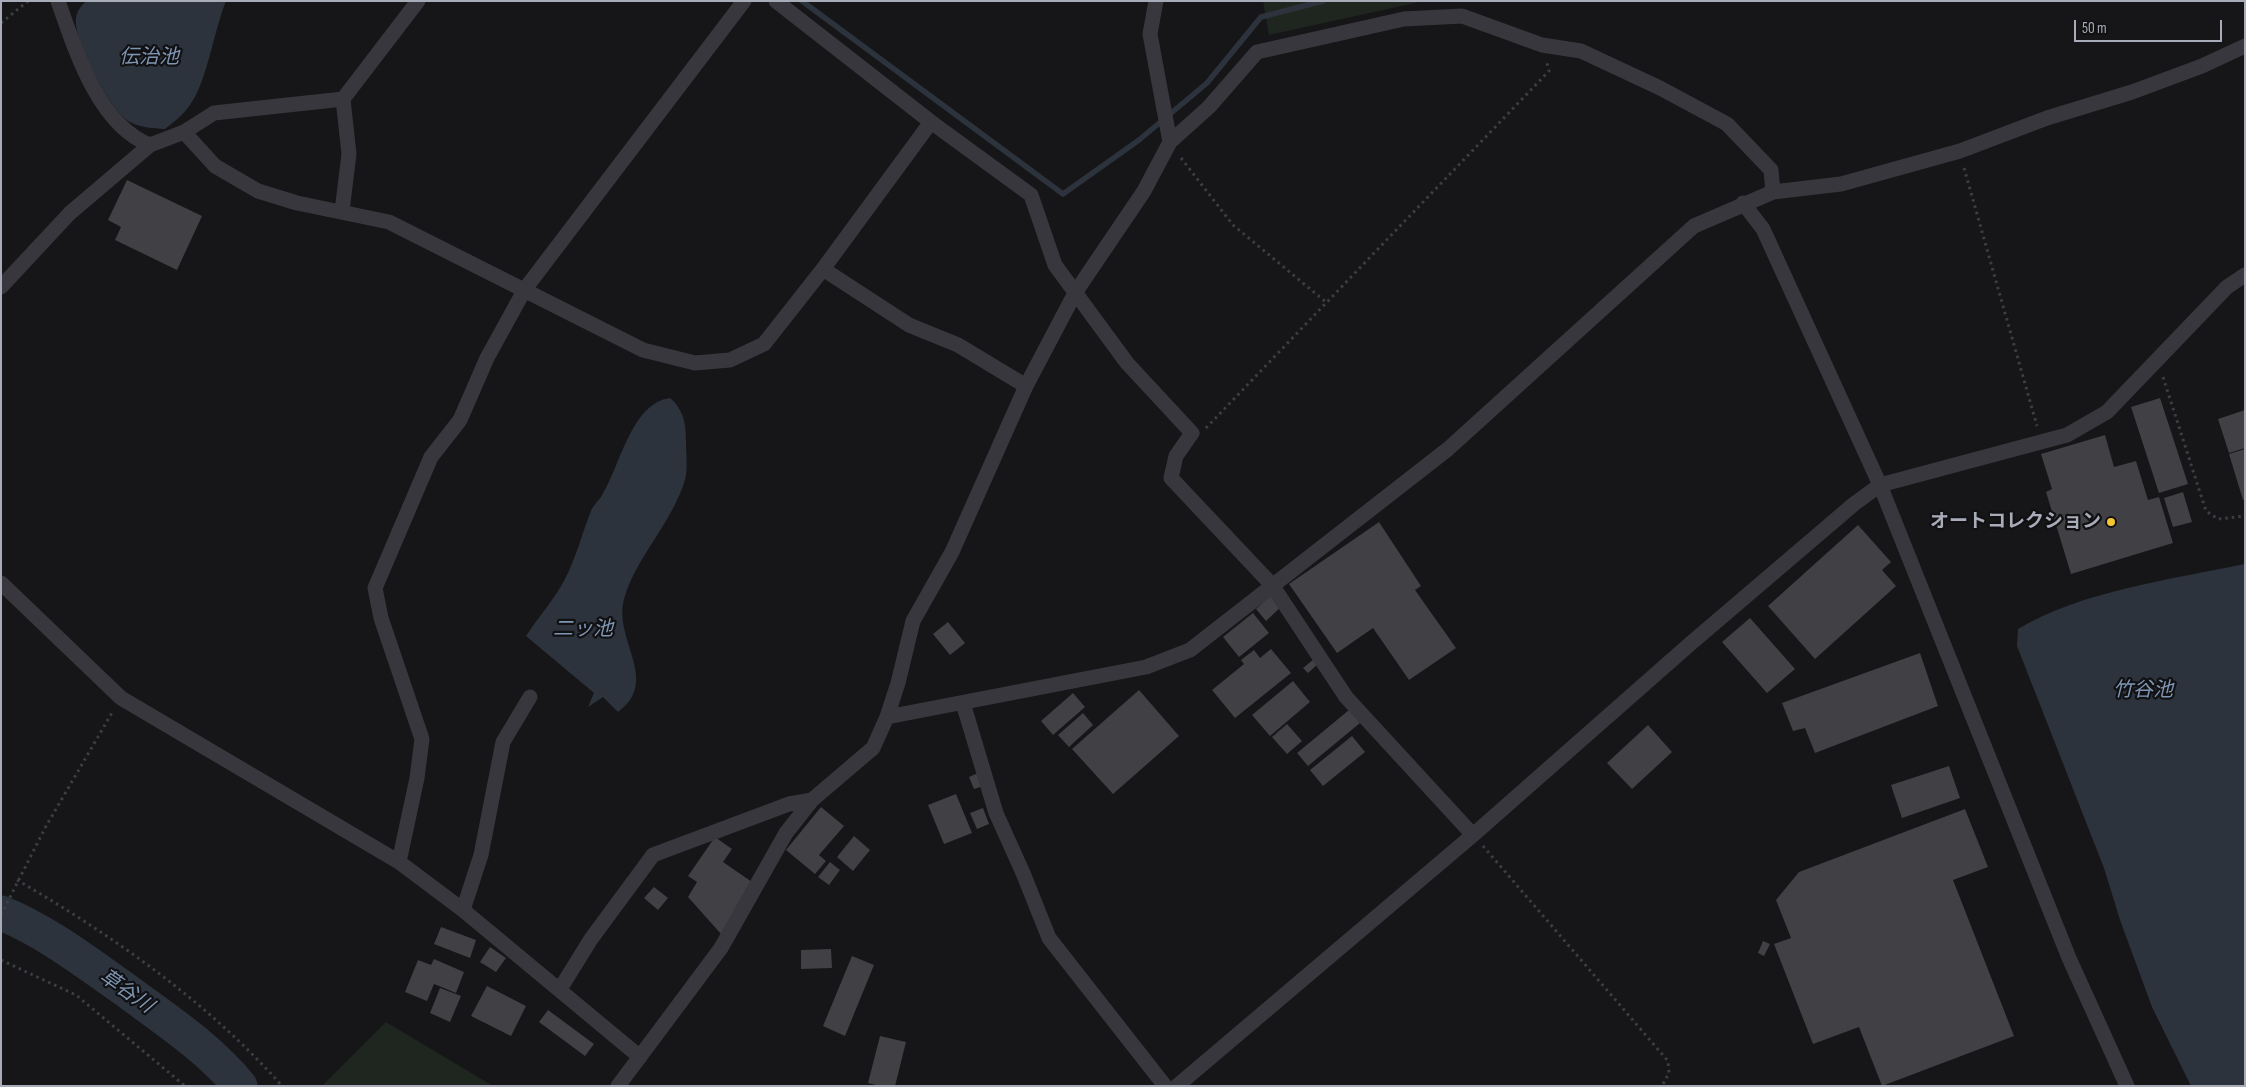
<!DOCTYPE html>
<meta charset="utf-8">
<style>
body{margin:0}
#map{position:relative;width:2246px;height:1087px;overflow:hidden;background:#161618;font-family:"Sofia Sans Condensed",sans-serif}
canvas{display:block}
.frame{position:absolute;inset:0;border:2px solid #a8abb8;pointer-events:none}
.scale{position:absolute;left:2074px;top:20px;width:148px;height:22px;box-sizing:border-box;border:2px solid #a8abb8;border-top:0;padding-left:6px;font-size:15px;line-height:18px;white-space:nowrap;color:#a8abb8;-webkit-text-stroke:4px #111113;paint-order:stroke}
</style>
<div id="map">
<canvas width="2246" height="1087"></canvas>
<div class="frame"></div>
<div class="scale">50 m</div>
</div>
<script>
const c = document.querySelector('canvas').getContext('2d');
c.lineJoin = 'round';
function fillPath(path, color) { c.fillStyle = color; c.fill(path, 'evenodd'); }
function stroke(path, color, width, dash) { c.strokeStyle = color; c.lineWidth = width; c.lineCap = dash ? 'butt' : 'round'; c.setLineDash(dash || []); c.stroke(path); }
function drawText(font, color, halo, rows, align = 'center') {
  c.font = font + ' "Sofia Sans Condensed","Noto Sans JP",sans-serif'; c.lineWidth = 4.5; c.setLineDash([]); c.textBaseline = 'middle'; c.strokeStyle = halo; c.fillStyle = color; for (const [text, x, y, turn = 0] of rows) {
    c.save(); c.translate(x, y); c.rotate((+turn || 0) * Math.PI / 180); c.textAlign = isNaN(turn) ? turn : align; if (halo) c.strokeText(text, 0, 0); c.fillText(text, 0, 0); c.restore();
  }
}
fillPath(new Path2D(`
 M1263 1H1424L1269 35Z
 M386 1022 493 1086H322Z`), '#1e261f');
fillPath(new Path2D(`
 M86 1H226C214 30 207 82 190 105 183 115 174 122 165 129 153 128 141 128 130 122 110 111 73 41 76 18 77 11 81 6 86 1Z
 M670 398C684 410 686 424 686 442 686 454 688 469 685 480 672 523 636 557 624 599 613 640 661 681 618 712L603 697 588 707 594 693 526 636C539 616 554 600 565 579 576 558 582 533 591 511 593 505 599 501 602 495 620 467 631 403 670 398Z
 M2245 564V1086H2191L2152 1007 2120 920 2104 868 2017 646 2018 629C2081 591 2173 579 2245 564Z`), '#2c333c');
stroke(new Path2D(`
 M802 1 1063 194 1139 140 1207 83 1261 17 1323 1`), '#2c333c', 5.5);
stroke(new Path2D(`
 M1 913C46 931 87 963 127 991 166 1020 209 1048 240 1086`), '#2c333c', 35);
fillPath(new Path2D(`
 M127 180 202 216 177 270 115 240 121 227 108 220Z
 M2160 398 2188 484 2159 493 2131 407Z
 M2245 410V448L2229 453 2218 419Z
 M2105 435 2114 467 2136 461 2148 500 2159 497 2173 543 2071 574 2046 492 2052 489 2041 454Z
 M2245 449V500H2243L2229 454Z
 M2183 492 2192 522 2173 527 2164 498Z
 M1379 522 1421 586 1415 590 1456 648 1409 680 1373 628 1337 653 1289 584Z
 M1858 525 1891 562 1882 570 1896 586 1815 659 1768 606Z
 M1272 594 1283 605 1266 621 1256 609Z
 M1253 613 1269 633 1239 657 1223 637Z
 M1750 618 1795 669 1767 693 1722 642Z
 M948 622 965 643 950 655 933 634Z
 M1271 649 1291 673 1235 718 1212 690 1244 664 1241 660 1254 650 1260 658Z
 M1920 653 1938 706 1815 753 1805 728 1793 731 1782 703Z
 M1314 659 1318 664 1308 673 1303 668Z
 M1293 681 1310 702 1270 736 1252 715Z
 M1139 690 1179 736 1113 794 1072 749Z
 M1073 693 1085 707 1053 735 1041 721Z
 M1349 710 1360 723 1308 766 1297 753Z
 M1083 713 1093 725 1069 747 1058 735Z
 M1287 724 1302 741 1287 754 1272 737Z
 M1648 725 1672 752 1632 789 1607 763Z
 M1352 736 1365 752 1323 786 1310 770Z
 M1949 766 1960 798 1902 818 1891 785Z
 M978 773 983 786 974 789 969 777Z
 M956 794 972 833 944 844 928 805Z
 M821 807 844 826 819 855 826 861 815 874 786 850Z
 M983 808 989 824 977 829 970 813Z
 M1965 809 1988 867 1953 880 2014 1036 1882 1086 1859 1027 1813 1044 1774 944 1791 938 1776 900 1799 872Z
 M854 836 870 850 853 871 837 857Z
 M715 837 732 849 723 862 752 882 721 934 688 897 697 882 688 876Z
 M830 862 840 870 829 885 818 877Z
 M654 887 668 898 658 910 644 898Z
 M441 927 476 940 470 958 434 944Z
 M1763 941 1770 944 1764 956 1758 953Z
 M490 947 506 958 496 972 480 962Z
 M831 949 832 968 801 969V950Z
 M852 956 874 965 845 1036 823 1026Z
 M434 959 464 972 456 993 434 984 427 1001 405 992 418 960 431 965Z
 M487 986 526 1006 511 1036 471 1016Z
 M440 988 461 996 450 1022 430 1013Z
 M548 1010 594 1044 585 1056 539 1022Z
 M880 1036 906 1042 895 1086H880L868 1083Z`), '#404045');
stroke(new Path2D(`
 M1 23 28 1
 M1181 158 1233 225 1327 303
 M1964 168 2037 426
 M2163 377 2206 511 2218 519 2245 516
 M1206 428 1549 71 1547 63
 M1483 846 1668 1061 1669 1073 1662 1086
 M17 880C113 936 208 1002 282 1086
 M1 915 45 828 113 711
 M1 960 76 995 185 1086`), '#3d3e44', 3, [2.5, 4]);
stroke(new Path2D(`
 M58 1C75 49 98 125 150 145
 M776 1 931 122 1031 195 1055 265 1127 363 1192 433 1176 456 1171 478 1272 585 1346 697 1473 835
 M1156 1 1150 34 1170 142
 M184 132 215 166 258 191 297 203 389 222 643 350 695 363 730 360 764 344 823 269 909 325 958 345 1026 386
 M1743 203 1763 229 1880 485 2069 958 2127 1086
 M342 211 349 154 343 99
 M823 269 931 122
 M1 287 70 213 150 145 184 132 214 113 343 99 418 1
 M1 583 121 698 399 862 463 910 640 1057
 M963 703 996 813 1023 873 1049 938 1165 1086
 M887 717 1146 667 1190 650 1448 449 1694 226 1773 192 1841 184 1960 151 2047 118 2132 92 2202 66 2245 46
 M399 862 417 778 422 739 381 618 375 588 431 457 460 420 487 358 525 289 744 1
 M463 910 481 855 503 742 530 697
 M560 989 591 939 653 855 789 804 812 800
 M618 1086 721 948 786 833 812 800 873 748 887 717 898 683 913 621 952 552 1026 386 1075 293 1144 191 1170 142 1209 107 1257 52 1404 19 1462 16 1542 45 1581 51 1660 88 1727 124 1771 170 1773 192
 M1177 1086 1473 835 1690 644 1854 504 1880 485 2067 435 2107 412 2227 287 2245 275`), '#37373d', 15);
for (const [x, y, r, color] of [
 [2111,522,5,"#f6c630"]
]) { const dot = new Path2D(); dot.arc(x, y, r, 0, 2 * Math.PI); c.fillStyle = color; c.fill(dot); stroke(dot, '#111113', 2); }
drawText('bold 19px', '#a8abb8', '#111113', [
 ["オートコレクション",2101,522]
], 'right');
drawText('italic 20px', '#7e96b4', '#111113', [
 ["伝治池",149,58],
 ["二ッ池",583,630],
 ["竹谷池",2143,691],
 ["草谷川",126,992,35]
]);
</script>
